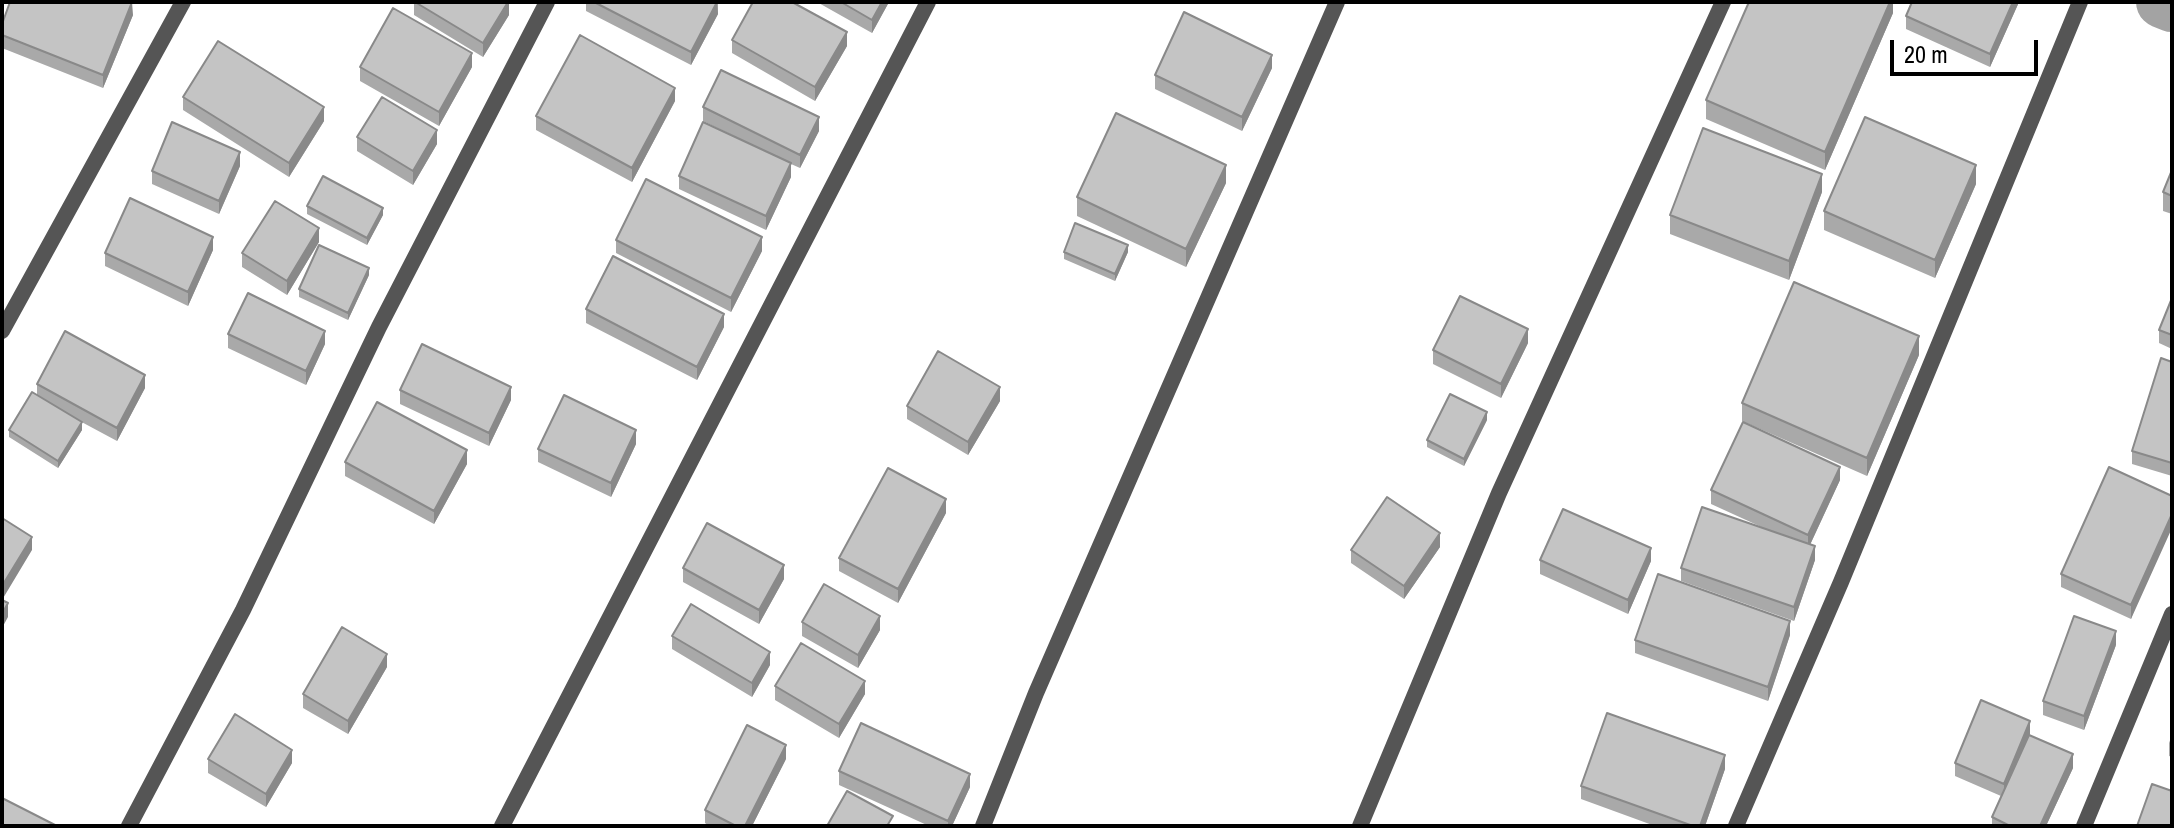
<!DOCTYPE html>
<style>
body{margin:0}
#map{position:relative;width:2174px;height:828px;overflow:hidden;background:#fff;font-family:"Archivo Narrow",sans-serif}
canvas{display:block}
.frame{position:absolute;inset:0;border:4px solid #000;pointer-events:none}
.scale{position:absolute;left:1890px;top:40px;width:148px;height:36px;box-sizing:border-box;border:4px solid #000;border-top:0;padding-left:10px;font-size:24px;line-height:28px;white-space:nowrap;color:#000;-webkit-text-stroke:6px #fff;paint-order:stroke}
</style>
<div id="map">
<canvas width="2174" height="828"></canvas>
<div class="frame"></div>
<div class="scale">20 m</div>
</div>
<script>
const c = document.querySelector('canvas').getContext('2d');
c.lineJoin = 'round';
function stroke(path, color, width, dash) { c.strokeStyle = color; c.lineWidth = width; c.lineCap = dash ? 'butt' : 'round'; c.setLineDash(dash || []); c.stroke(path); }
function fillPath(path, color) { c.fillStyle = color; c.fill(path, 'evenodd'); }
stroke(new Path2D(`
 M2162 2 2172 6`), '#a3a3a3', 52);
stroke(new Path2D(`
 M2 331 183 2
 M129 826 243 610 379 327 547 2
 M502 826 928 2
 M983 826 1036 693 1337 2
 M1360 826 1499 493 1723 2
 M1736 826 1841 582 2080 2
 M2084 826 2172 614`), '#555', 16);
fillPath(new Path2D(`
 M414 2H509V15L483 57 414 15Z
 M586 2H718V14L691 65 586 11Z
 M817 2H889L872 33Z
 M1893 2V13L1825 170 1706 119V100Z
 M1912 2H2019L1990 67 1906 29V16Z
 M133 15 103 88 2 48V24Z
 M732 40 847 46 815 101 732 53Z
 M360 67H472L439 126 360 81Z
 M1272 68 1242 131 1155 89V75Z
 M183 97 324 121 289 177 183 110Z
 M675 101 632 182 536 130V116Z
 M703 107 819 131 800 168 791 164V177L766 230 679 189V176L761 149 703 121Z
 M357 137 437 144 413 185 357 151Z
 M240 166 219 214 152 184V171Z
 M2172 170V214L2163 211V192Z
 M1226 183 1186 267 1077 216V197Z
 M1976 184 1935 278 1824 230V211Z
 M1822 192 1789 280 1670 234V215Z
 M307 206 383 215 367 245 307 214Z
 M616 240 762 251 731 312 616 253Z
 M319 242 287 295 242 267V253Z
 M213 250 188 306 105 266V253Z
 M1064 252H1128L1115 281 1064 259Z
 M369 275 348 320 299 297V289Z
 M2172 298V349L2159 343V330Z
 M586 309 724 327 697 380 586 323Z
 M228 334 325 344 306 385 228 348Z
 M1528 343 1501 398 1433 364V350Z
 M1919 355 1867 476 1742 421V403Z
 M2172 362V476L2132 464V451Z
 M37 384 145 388 117 441 76 419 82 430 58 468 9 437V430L37 395Z
 M400 390 511 400 489 446 400 404Z
 M1000 401 968 455 907 419V406Z
 M1487 420 1464 466 1427 447V440Z
 M636 444 611 497 538 462V449Z
 M345 462 467 464 434 524 345 476Z
 M1840 480 1810 545 1815 560 1794 621 1681 581V568L1768 530 1711 504V490Z
 M2172 496 2131 619 2061 587V574Z
 M946 513 898 603 839 571V558Z
 M1440 547 1404 599 1351 563V550Z
 M1540 560 1651 561 1628 614 1540 574Z
 M683 568 784 579 759 624 683 582Z
 M802 622 880 630 858 668 802 636Z
 M1790 635 1768 701 1635 653V640Z
 M672 636 770 665 752 697 672 649Z
 M2116 645 2084 730 2043 715V701Z
 M387 667 348 734 303 708V694Z
 M775 686 865 694 839 738 775 700Z
 M2030 735 2073 768 2046 826H1992V817L2001 796 1955 776V763Z
 M2172 735V757L2169 756V743Z
 M208 759 292 763 266 807 208 773Z
 M786 759 752 826H709L705 823V810Z
 M1725 769 1705 826H1655L1581 799V786Z
 M839 771 970 787 952 826H929L839 785Z`), '#a9a9a9');
fillPath(new Path2D(`
 M132 2 133 15 103 88V75Z
 M509 2V15L483 57V43Z
 M717 2 718 14 691 65V52Z
 M882 2H889L872 33V20Z
 M1890 2H1893V13L1825 170V152Z
 M2013 2H2019L1990 67V54Z
 M847 32V46L815 101V87Z
 M472 53V67L439 126V112Z
 M1272 55V68L1242 131V117Z
 M675 88V101L632 182V168Z
 M324 107V121L289 177V163Z
 M819 117V131L800 168V155Z
 M437 130V144L413 185V171Z
 M240 152V166L219 214V201Z
 M791 163V177L766 230V216Z
 M1226 165V183L1186 267V249Z
 M1976 165V184L1935 278V260Z
 M1822 174V192L1789 280V261Z
 M383 208V215L367 245V238Z
 M319 228V242L287 295V281Z
 M213 237V250L188 306V292Z
 M762 237V251L731 312V298Z
 M1128 245V252L1115 281V274Z
 M369 268V275L348 320V313Z
 M724 314V327L697 380V367Z
 M1528 329V343L1501 398V384Z
 M325 331V344L306 385V371Z
 M1919 336V355L1867 476V458Z
 M145 375V388L117 441V428Z
 M511 387V400L489 446V433Z
 M1000 387V401L968 455V442Z
 M1487 412V420L1464 466V459Z
 M82 422V430L58 468V461Z
 M636 430V444L611 497V483Z
 M467 450V464L434 524V511Z
 M1840 467V480L1808 549V535Z
 M946 499V513L898 603V589Z
 M2172 514V528L2131 619V605Z
 M1440 533V547L1404 599V586Z
 M32 537V550L2 600V586Z
 M1815 546V560L1794 621V607Z
 M1651 548V561L1628 614V600Z
 M784 565V579L759 624V610Z
 M8 603V617L2 628V614Z
 M880 616V630L858 668V655Z
 M1790 621V635L1768 701V687Z
 M2116 631V645L2084 730V716Z
 M770 652V665L752 697V683Z
 M387 654V667L348 734V721Z
 M865 681V694L839 738V724Z
 M2030 721V734L2004 797V784Z
 M786 745V759L752 826H745Z
 M292 750V763L266 807V794Z
 M2073 754V768L2046 826H2040Z
 M1725 755V769L1705 826H1700Z
 M970 774V787L952 826H948V821Z`), '#898989');
const building = new Path2D(`
 M10 2H132L103 75 2 35V24Z
 M415 2H508L483 43Z
 M594 2H717L691 52Z
 M753 2H792L847 32 815 87 732 40Z
 M841 2H882L872 20Z
 M1749 2H1890L1825 152 1706 100Z
 M1912 2H2013L1990 54 1906 16Z
 M393 8 472 53 439 112 360 67Z
 M1184 12 1272 55 1242 117 1155 75Z
 M580 35 675 88 632 168 536 116Z
 M218 41 324 107 289 163 183 97Z
 M721 70 819 117 800 155 703 107Z
 M382 97 437 130 413 171 357 137Z
 M1116 113 1226 165 1186 249 1077 197Z
 M1865 117 1976 165 1935 260 1824 211Z
 M172 122 240 152 219 201 152 171Z
 M703 122 791 163 766 216 679 176Z
 M1703 128 1822 174 1789 261 1670 215Z
 M2172 170V196L2163 192Z
 M323 176 383 208 367 238 307 206Z
 M646 179 762 237 731 298 616 240Z
 M130 198 213 237 188 292 105 253Z
 M275 201 319 228 287 281 242 253Z
 M1075 223 1128 245 1115 274 1064 252Z
 M319 245 369 268 348 313 299 289Z
 M613 256 724 314 697 367 586 309Z
 M1794 282 1919 336 1867 458 1742 403Z
 M248 293 325 331 306 371 228 334Z
 M1460 296 1528 329 1501 384 1433 350Z
 M2172 298V335L2159 330Z
 M65 331 145 375 117 428 37 384Z
 M422 344 511 387 489 433 400 390Z
 M938 351 1000 387 968 442 907 406Z
 M2161 358 2172 362V463L2132 451Z
 M32 392 82 422 58 461 9 430Z
 M1450 394 1487 412 1464 459 1427 440Z
 M564 395 636 430 611 483 538 449Z
 M377 402 467 450 434 511 345 462Z
 M1743 422 1840 467 1808 535 1711 490Z
 M2109 467 2172 496V514L2131 605 2061 574Z
 M888 468 946 499 898 589 839 558Z
 M1387 497 1440 533 1404 586 1351 550Z
 M1702 507 1815 546 1794 607 1681 568Z
 M1563 509 1651 548 1628 600 1540 560Z
 M2 518 32 537 2 586Z
 M707 523 784 565 759 610 683 568Z
 M1658 574 1790 621 1768 687 1635 640Z
 M824 584 880 616 858 655 802 622Z
 M2 600 8 603 2 614Z
 M691 604 770 652 752 683 672 636Z
 M2074 616 2116 631 2084 716 2043 701Z
 M342 627 387 654 348 721 303 694Z
 M801 643 865 681 839 724 775 686Z
 M1981 700 2030 721 2004 784 1955 763Z
 M1607 713 1725 755 1700 826H1693L1581 786Z
 M235 714 292 750 266 794 208 759Z
 M861 723 970 774 948 821 839 771Z
 M747 725 786 745 745 826H736L705 810Z
 M2029 735 2073 754 2040 826H2010L1992 817Z
 M2152 784 2172 791V826H2137Z
 M847 791 893 816 887 826H827Z
 M2 798 57 826H2Z`);
fillPath(building, '#c4c4c4');
stroke(building, '#898989', 2);
</script>
